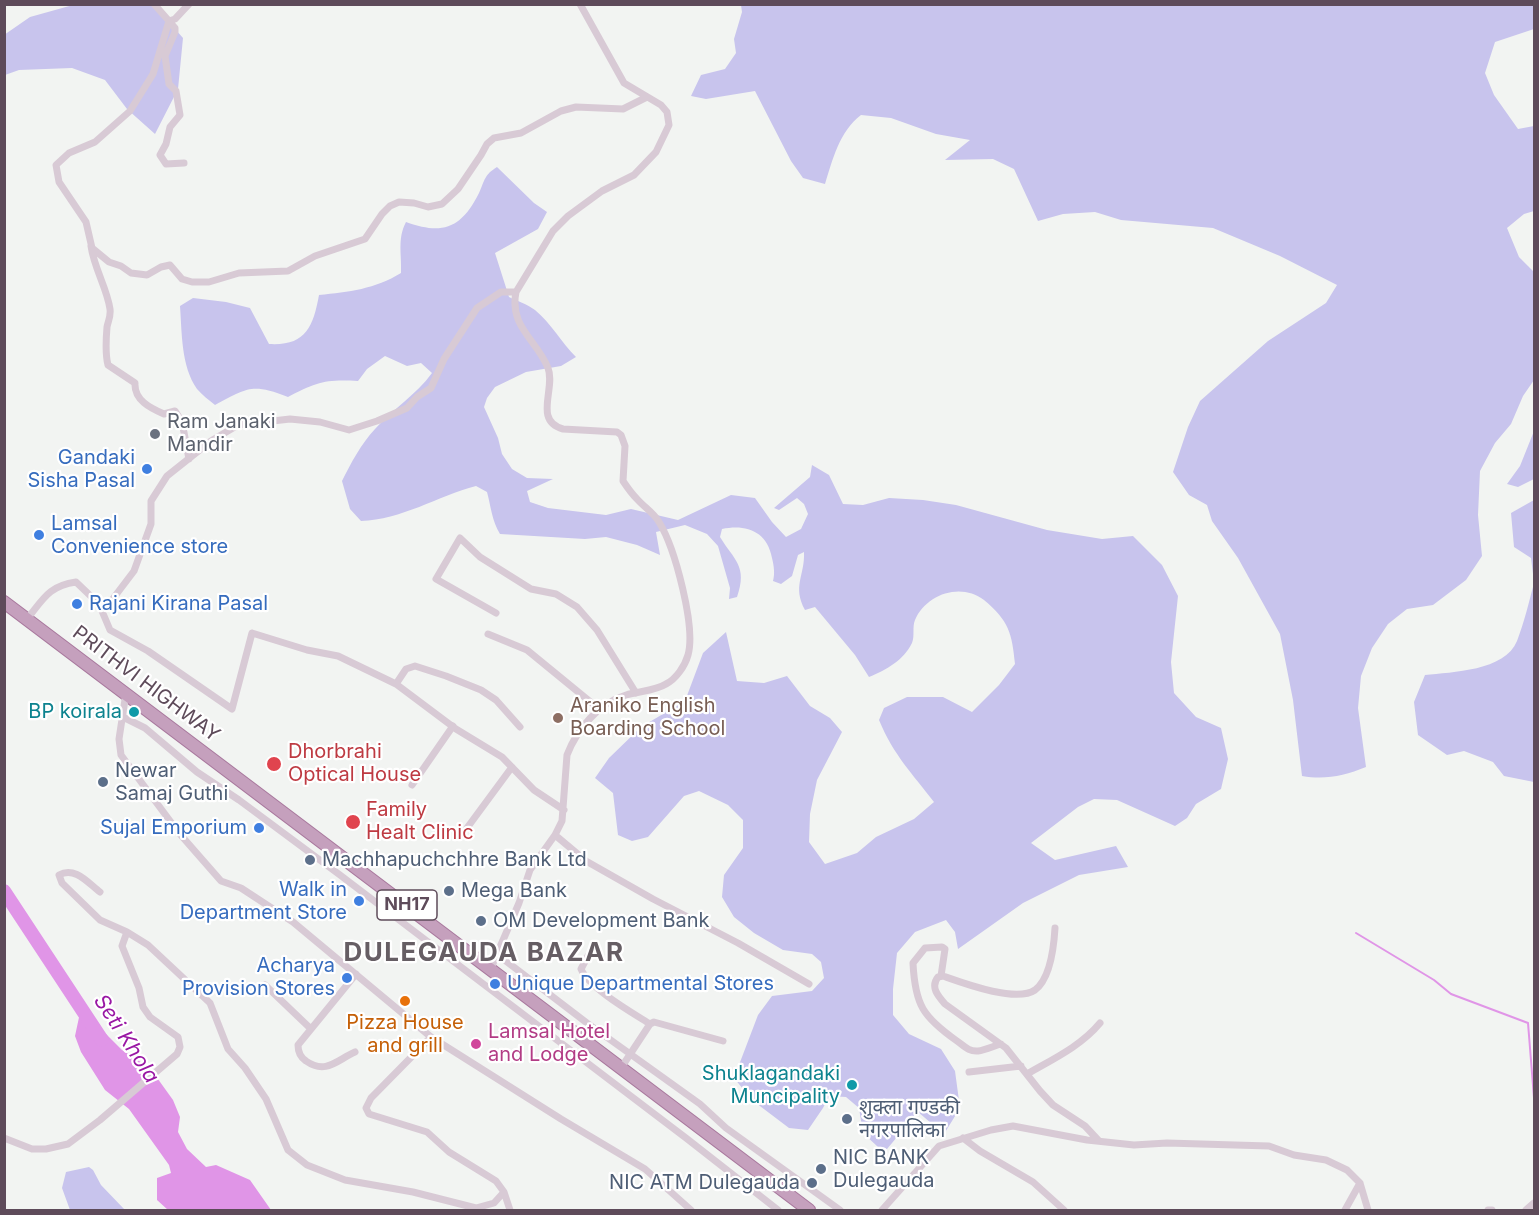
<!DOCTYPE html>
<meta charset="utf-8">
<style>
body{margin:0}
#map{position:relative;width:1539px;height:1215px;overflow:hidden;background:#f2f4f2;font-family:Inter,sans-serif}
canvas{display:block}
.frame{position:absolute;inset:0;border:6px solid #5e4b5a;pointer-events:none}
</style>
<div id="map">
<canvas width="1539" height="1215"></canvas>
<div class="frame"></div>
</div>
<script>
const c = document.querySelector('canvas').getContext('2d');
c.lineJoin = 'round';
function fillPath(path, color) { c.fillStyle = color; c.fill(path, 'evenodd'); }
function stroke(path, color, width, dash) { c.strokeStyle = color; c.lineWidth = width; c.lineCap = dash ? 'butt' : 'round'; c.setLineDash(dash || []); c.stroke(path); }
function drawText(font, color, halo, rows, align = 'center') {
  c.font = font + ' Inter,"Noto Sans Devanagari",sans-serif'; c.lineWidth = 4.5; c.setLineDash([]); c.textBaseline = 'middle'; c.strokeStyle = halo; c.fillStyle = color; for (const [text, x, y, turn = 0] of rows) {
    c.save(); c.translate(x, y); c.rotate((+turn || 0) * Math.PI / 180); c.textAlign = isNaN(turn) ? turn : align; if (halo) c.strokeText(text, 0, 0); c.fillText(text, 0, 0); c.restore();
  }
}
fillPath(new Path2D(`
 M73 5H154L183 38 178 89 155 134 127 109 105 80 72 68 19 70 5 75 4 35 30 17Z
 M741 5H1534V29L1495 42 1485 73 1494 95 1518 129 1534 126V211L1524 214 1507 228 1519 257 1534 272V380L1523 396 1511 424 1495 443 1480 471 1478 515 1482 556 1466 580 1433 605 1407 609 1388 624 1372 648 1361 676 1358 708 1366 767C1344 776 1325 780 1302 776L1293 700 1280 634 1238 558 1212 521 1207 505 1189 495 1173 472 1188 427 1200 401 1268 341 1326 303 1337 285 1280 256 1213 228 1121 220 1095 212 1063 214 1038 221 1014 169 993 159 945 160 970 140 936 134 891 118 861 115C839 132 833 159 825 184L803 178 791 161 755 91 706 99 691 96 701 75 725 69 736 53 734 39 742 12Z
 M497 167 534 203 547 212 538 229 495 253 509 297C517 301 527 304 535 310 551 323 561 342 576 357L561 366 526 372 495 387 487 398 484 407 498 438 502 454 512 469 527 478 553 479 527 491 530 502 548 508 606 515 631 509 678 520 731 495 755 498 772 522 786 537 801 529 808 514 804 504 797 498 779 510 774 508 810 477 812 465 829 475 843 504 863 505 889 498 923 500 956 505 1047 530 1102 539 1133 536 1162 565 1178 596 1171 662 1174 693 1196 717 1221 728 1228 759 1221 789 1196 804 1187 818 1175 826 1117 800 1094 799 1078 807 1031 843 1055 860 1116 846 1128 867 1079 875 1023 903 958 949 955 932 946 920 915 932 897 953 893 989V1015L909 1034 941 1049 955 1071 960 1108 944 1134 918 1112 887 1149 878 1147 863 1133 859 1108 846 1097 829 1096 823 1108 808 1130 789 1128 752 1100 734 1078 758 1015 772 996 812 991 824 978 821 962 812 954 783 950 754 933 734 917 722 897 724 875 743 848V820L728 805 699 791 684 796 648 837 632 841 618 835 613 793 595 778 609 758 641 727 685 701 703 653 726 632 737 681 764 683 787 676 810 706 830 718 842 732 817 780 810 814 809 842 825 864 857 853 876 837 914 819 934 802C912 773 894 756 879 720L884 708 907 697H943L972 712 999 685 1015 664C1012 633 1009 621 984 600 961 582 926 594 915 620 912 627 915 636 912 643 904 660 886 670 869 677L855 655 815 607 805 610C792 586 805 576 804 552L798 555 792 576 781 584 773 581C775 574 774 566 772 558 767 531 746 524 722 529L720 537C734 560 748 566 737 597L729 599 730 588 718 546 707 534 685 525 656 532 660 555 637 545 606 537 585 539 500 534C492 521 491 507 487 492L476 486C438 496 401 520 361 521L350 509 342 481C351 463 361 444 375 429 393 409 416 395 432 373L421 363 407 366 385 356 367 369 358 381C326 379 316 382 288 397 251 383 248 388 215 405 209 400 202 395 197 389 181 366 182 333 180 306L193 298 226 302 250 308 269 344C305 346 313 328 319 295 349 292 375 289 401 273 402 255 397 239 406 222 442 235 461 229 479 193 485 180 484 175 497 167Z
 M1534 431V479L1518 487 1507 484 1520 466Z
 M1534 500V582L1531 558 1514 547 1511 513Z
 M1534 583V782L1504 776 1493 762 1464 751 1447 755 1418 735 1414 702 1425 675C1452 672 1505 671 1517 641 1524 623 1529 602 1534 583Z
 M89 1167 93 1170 101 1185 125 1210H70L62 1188 66 1172Z`), '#c8c4ed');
fillPath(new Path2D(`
 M81 1008 92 1025 106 1034 122 1050 150 1068 173 1100 180 1117 178 1132 187 1149 206 1167 216 1165 250 1180 271 1210H168L157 1200V1178L171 1173 169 1165 129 1109 105 1090 81 1052 75 1036Z`), '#e095e7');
stroke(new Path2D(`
 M1356 933 1434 980 1451 994 1528 1023 1534 1098`), '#e095e7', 2);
stroke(new Path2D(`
 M4 891 102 1040`), '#e095e7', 14);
const trunk = new Path2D(`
 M4 602 809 1210`);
stroke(trunk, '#a8789d', 14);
stroke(new Path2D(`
 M154 4 169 21 175 19 189 4
 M184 163 166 164 160 155 166 144 170 127 180 115 176 91 169 84 165 56 175 32V28L169 21 153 74 130 111 95 142 69 153 56 165 59 182 86 222 92 248 109 262 121 266 131 273 147 275 161 267 170 265 182 279 192 282H209L239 273 288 271 315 256 365 239 382 214 390 206 399 202 414 203 428 207 442 204 458 189 481 155 487 144 494 138 521 133 561 111 576 107 623 109 647 97
 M91 246C94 268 107 288 110 309 111 317 108 321 107 327 106 339 105 354 108 365L135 383C134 400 150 408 164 414L175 411 182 422 189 459
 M99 604 110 630 148 651 232 709 252 633 307 650 338 656 396 684 456 729 502 757 534 790 564 810
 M496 613 436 579 460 538 480 557 531 589 556 594 577 607 597 630 636 693
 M27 619C44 598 49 586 76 582L99 604 112 600 134 571 151 524V501L167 476 211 441 238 425 290 419 320 422 349 430 377 421 407 408 417 397 431 388 444 359 477 308 501 292H516
 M488 634 527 650 599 709
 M396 684 406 669 415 666 446 676 481 690 496 700 520 727
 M126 693 119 739 121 755 179 833 221 881 241 888 293 922 431 1037 561 1119 645 1169 691 1210
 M123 717 145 728 197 772 239 800 340 875 686 1138 778 1210
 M412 785 453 726
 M467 828 512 767
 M555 835 586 861 653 899 738 943 809 984
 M100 892C88 883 75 866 59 875L62 883 100 920 127 932
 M1055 928C1054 945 1051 978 1035 990 1016 1003 963 983 943 976L938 977C930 987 938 996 945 1004L1006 1048 1040 1091 1053 1105 1085 1126 1099 1141
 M498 955 587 1023 700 1104 726 1128 840 1210
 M588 956 581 969C589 988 631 1012 650 1024
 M491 968 519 903 530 870 555 835 562 821 567 755C577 729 599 703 626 695 639 691 655 691 666 684 676 679 685 666 688 655 696 627 675 548 659 522 654 513 644 507 637 499 632 494 627 487 623 481L625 446 621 435 617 432 563 429C533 421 556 388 548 368 537 340 509 327 516 292L553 231 568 216 602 191 634 175 656 152 669 125 667 112 661 105 624 83 580 4
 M941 976 945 949 942 947 925 948 913 963C915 1005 923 1017 957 1041 964 1046 969 1052 978 1051 985 1050 994 1046 1001 1044
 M265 985 311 1029
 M431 1037 371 1098 366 1108 369 1114 427 1132 449 1152 496 1181 504 1192
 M355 1052C337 1060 326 1075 306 1061 300 1057 298 1052 298 1045L356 974
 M621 1068 650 1024 654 1022 723 1041
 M969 1072 1021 1066
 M1027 1074C1053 1059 1081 1046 1100 1023
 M4 1138 32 1149H46L68 1144 100 1120 177 1054 180 1047 178 1037 150 1017 143 1007 139 988 122 946 127 932 148 945 210 1003 228 1049 245 1068 266 1099 288 1150 307 1165 345 1180 413 1192 476 1208 494 1203 504 1192 510 1210
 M963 1138 980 1151 1033 1182 1064 1210
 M882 1210 939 1146 991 1130 1013 1126 1087 1140 1134 1145 1167 1143 1269 1146 1294 1155 1326 1160 1347 1170 1360 1183 1368 1210
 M1345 1210 1360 1183
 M1488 1210H1492
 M1526 1210 1534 1203`), '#d8cad5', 7);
stroke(trunk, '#c5a0bd', 12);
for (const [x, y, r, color] of [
 [155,434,6,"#6b7280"],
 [147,469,6,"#3f7fe0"],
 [39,535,6,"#3f7fe0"],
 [77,604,6,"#3f7fe0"],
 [134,712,6,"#0f9aa8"],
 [558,718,6,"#8d6e63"],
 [274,764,8,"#e0444e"],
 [103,782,6,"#5c6f8a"],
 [353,822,8,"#e0444e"],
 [259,828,6,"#3f7fe0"],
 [310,860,6,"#5c6f8a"],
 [449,891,6,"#5c6f8a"],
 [359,901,6,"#3f7fe0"],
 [481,921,6,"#5c6f8a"],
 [347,978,6,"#3f7fe0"],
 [495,984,6,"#3f7fe0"],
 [405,1001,6,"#e8710a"],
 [476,1044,6,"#d1479c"],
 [852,1085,6,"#0f9aa8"],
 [847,1119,6,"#5c6f8a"],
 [821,1169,6,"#5c6f8a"],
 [812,1183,6,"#5c6f8a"]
]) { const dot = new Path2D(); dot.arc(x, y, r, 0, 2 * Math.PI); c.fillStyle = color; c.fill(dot); stroke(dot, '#fff', 2); }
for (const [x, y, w] of [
 [407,905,60]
]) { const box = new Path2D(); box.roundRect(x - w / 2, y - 15, w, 30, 4.5); c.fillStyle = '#fff'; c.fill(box); stroke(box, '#5e4b5a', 1.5); }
drawText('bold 18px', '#5e4b5a', null, [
 ["NH17",407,905]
]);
drawText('20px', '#5b616d', '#fff', [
 ["Ram Janaki",167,422],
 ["Mandir",167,445]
], 'left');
drawText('20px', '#366cbe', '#fff', [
 ["Gandaki",135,458],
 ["Sisha Pasal",135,481],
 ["Lamsal",51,524,"left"],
 ["Convenience store",51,547,"left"],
 ["Rajani Kirana Pasal",89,604,"left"],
 ["Sujal Emporium",247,828],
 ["Walk in",347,890],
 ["Department Store",347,913],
 ["Acharya",335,966],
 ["Provision Stores",335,989],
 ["Unique Departmental Stores",507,984,"left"]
], 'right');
drawText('20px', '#5e4b5a', '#fff', [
 ["PRITHVI HIGHWAY",146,684,37]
]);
drawText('20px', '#785e54', '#fff', [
 ["Araniko English",570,706],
 ["Boarding School",570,729]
], 'left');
drawText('20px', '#0d838f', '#fff', [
 ["BP koirala",122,712],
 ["Shuklagandaki",840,1074],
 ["Muncipality",840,1097]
], 'right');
drawText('20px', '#be3a42', '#fff', [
 ["Dhorbrahi",288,752],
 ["Optical House",288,775],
 ["Family",366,810],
 ["Healt Clinic",366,833]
], 'left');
drawText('20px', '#4e5e75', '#fff', [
 ["Newar",115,771],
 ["Samaj Guthi",115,794],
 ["Machhapuchchhre Bank Ltd",322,860],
 ["Mega Bank",461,891],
 ["OM Development Bank",493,921],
 ["शुक्ला गण्डकी",859,1108],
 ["नगरपालिका",859,1131],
 ["NIC BANK",833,1158],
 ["Dulegauda",833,1181],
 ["NIC ATM Dulegauda",800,1183,"right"]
], 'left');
drawText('20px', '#c56008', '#fff', [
 ["Pizza House",405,1023],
 ["and grill",405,1046]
]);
drawText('20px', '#b23c85', '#fff', [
 ["Lamsal Hotel",488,1032],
 ["and Lodge",488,1055]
], 'left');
drawText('italic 21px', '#9917a4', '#fff', [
 ["Seti Khola",126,1039,57]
]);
c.letterSpacing = '1.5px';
drawText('bold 26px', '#665e64', '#fff', [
 ["DULEGAUDA BAZAR",484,953]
]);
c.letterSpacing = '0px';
</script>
